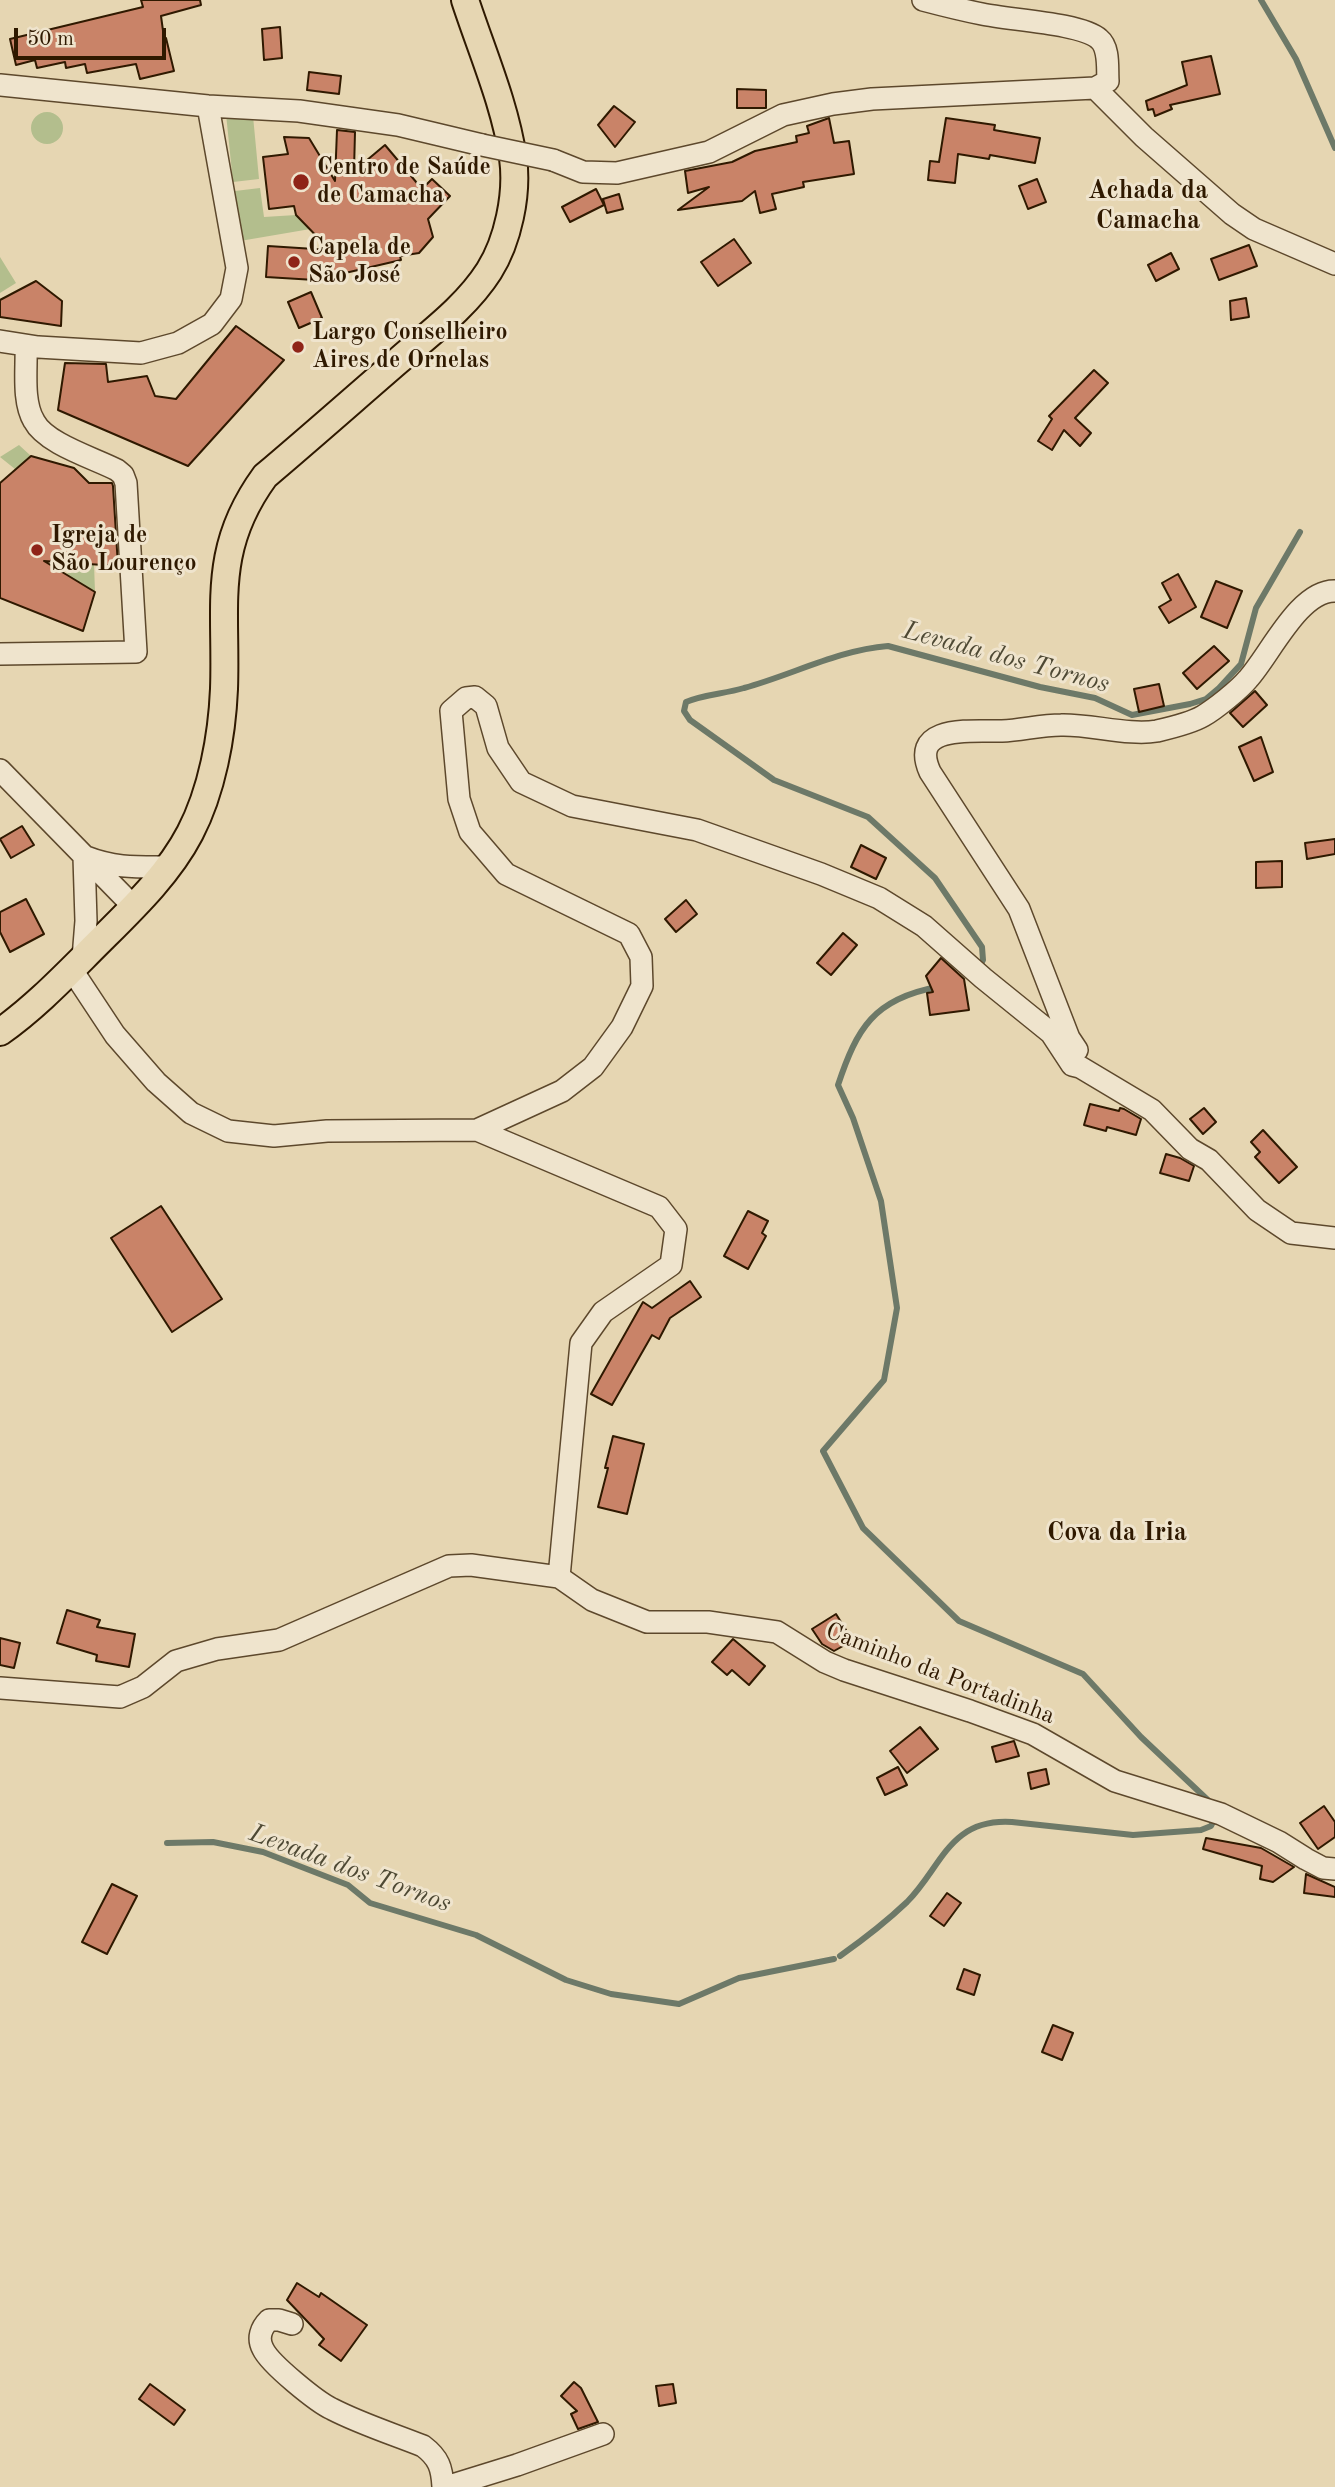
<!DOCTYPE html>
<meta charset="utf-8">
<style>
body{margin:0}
#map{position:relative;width:1335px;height:2487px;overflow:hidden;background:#e6d6b2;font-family:"Old Standard TT",serif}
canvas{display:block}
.scale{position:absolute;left:14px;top:28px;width:152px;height:32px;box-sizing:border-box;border:4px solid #2f1900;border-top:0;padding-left:9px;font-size:21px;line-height:24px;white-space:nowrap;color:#2f1900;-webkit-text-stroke:5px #efe4cd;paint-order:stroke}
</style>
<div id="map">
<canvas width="1335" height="2487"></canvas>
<div class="scale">50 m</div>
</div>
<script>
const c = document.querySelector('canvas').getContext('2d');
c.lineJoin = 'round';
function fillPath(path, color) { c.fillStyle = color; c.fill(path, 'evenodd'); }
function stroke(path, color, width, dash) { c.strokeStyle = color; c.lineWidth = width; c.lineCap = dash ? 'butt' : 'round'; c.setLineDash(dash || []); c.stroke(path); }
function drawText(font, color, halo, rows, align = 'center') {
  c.font = font + ' "Old Standard TT",serif'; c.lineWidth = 6; c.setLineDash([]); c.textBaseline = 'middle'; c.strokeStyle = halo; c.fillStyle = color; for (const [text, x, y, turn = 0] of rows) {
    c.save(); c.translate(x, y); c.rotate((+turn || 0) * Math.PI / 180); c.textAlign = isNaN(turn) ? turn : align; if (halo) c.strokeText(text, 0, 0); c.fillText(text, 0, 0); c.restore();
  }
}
fillPath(new Path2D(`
 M31 128a16 16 0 1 1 32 0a16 16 0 1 1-32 0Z
 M226 114 253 116 259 179 233 182Z
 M260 188 264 217 296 215 302 221 325 216 328 226 240 241 235 191Z
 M0 257 16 283 0 293Z
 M19 445 31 456 15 469 0 457Z
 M73 536 94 564 95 592 66 574 76 569Z`), '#b3be8d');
stroke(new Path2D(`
 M1261 0 1296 59 1335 148
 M980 966 983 960 982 947 935 878 868 817 774 780 690 720 684 711 686 702C705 694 724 694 744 688 792 675 838 650 888 646L1040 687 1095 698 1132 715 1190 704 1206 699 1219 688 1241 664 1256 608 1300 532
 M937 987C874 999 857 1028 838 1085L853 1118 881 1201 897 1308 884 1380 823 1451 863 1528 959 1621 1083 1674 1141 1737 1211 1803
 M167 1843 213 1842 263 1852 348 1885 370 1903 476 1935 566 1980 611 1994 679 2004 739 1978 834 1959
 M840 1956C864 1939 886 1922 907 1902 942 1867 949 1818 1012 1822L1133 1835 1201 1830 1211 1826 1214 1820`), '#6d7968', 6);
const building = new Path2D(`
 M141 0H200L201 5 161 16 164 38H166L174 71 140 79 136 64 87 73 85 64 66 68 65 62 37 68 35 60 16 65 10 39 143 7Z
 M280 27 282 58 264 60 262 29Z
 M1211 56 1220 94 1170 105 1172 109 1155 116 1153 109 1148 110 1146 101 1187 85 1182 62Z
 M309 72 341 76 339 94 307 90Z
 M737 89 766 90V108H737Z
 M614 106 635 122 615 147 598 125Z
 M829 118 834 143 849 141 854 174 803 182 804 187 772 194 776 209 760 213 755 191 742 201 678 210 709 187 688 193 685 171 732 162 755 151 797 142 796 136 809 133 807 126Z
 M946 118 995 125 994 130 1040 138 1035 163 990 155 989 159 958 154 955 183 928 180 930 161 939 162Z
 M337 130 355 132 354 171 385 145 422 189 432 179 450 196 428 219 433 237 419 253 400 256 401 260 315 280 266 277 268 246 330 250 296 215 294 206 269 209 263 157 288 154 284 137 309 138 335 181Z
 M1037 179 1046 202 1028 209 1019 186Z
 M596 189 604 205 570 222 562 207Z
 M619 194 623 209 607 213 603 199Z
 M734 239 751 263 718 286 701 262Z
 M1249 245 1257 266 1219 280 1211 259Z
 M1171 253 1179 269 1156 281 1148 265Z
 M36 281 62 301 61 326 0 317V300Z
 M311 292 322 318 299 328 288 302Z
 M1246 298 1249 317 1231 320 1230 301Z
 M236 326 284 360 188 466 58 410 65 363 106 364 108 382 147 376 155 396 176 399Z
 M1094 370 1108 383 1075 418 1091 433 1080 446 1064 430 1052 450 1038 441 1052 419 1049 416Z
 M31 456 74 468 89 483H112L113 486 118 566 44 561 95 592 83 631 0 598V483Z
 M1178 574 1196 607 1169 623 1159 607 1171 600 1162 583Z
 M1216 581 1242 591 1227 628 1201 617Z
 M1214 646 1229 661 1197 689 1183 673Z
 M1159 684 1164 706 1139 712 1134 689Z
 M1255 691 1267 705 1243 727 1230 713Z
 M1261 737 1273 772 1254 781 1239 747Z
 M22 826 34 845 11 858 0 839Z
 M1335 839V854L1307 859 1305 843Z
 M861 845 886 858 876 879 851 867Z
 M1282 861V887L1256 888V862Z
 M26 899 44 934 10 952 0 932V912Z
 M686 900 697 914 676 932 665 919Z
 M843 933 857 945 831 975 817 963Z
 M941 958 964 979 969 1010 930 1015 927 993 933 992 926 976Z
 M1090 1104 1119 1111 1120 1108 1124 1109 1141 1119 1136 1135 1107 1127 1106 1131 1084 1125Z
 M1204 1108 1216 1122 1203 1134 1190 1119Z
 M1263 1130 1297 1167 1279 1183 1255 1157 1260 1152 1251 1142Z
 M1166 1154 1180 1158 1194 1166 1189 1181 1160 1173Z
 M161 1206 222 1299 172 1332 111 1238Z
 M748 1211 768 1221 762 1233 766 1236 748 1269 724 1256Z
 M690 1281 701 1297 670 1318 659 1339 652 1335 612 1405 591 1394 643 1302 652 1308Z
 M613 1436 644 1444 627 1514 598 1507 608 1468H605Z
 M67 1610 100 1620 97 1627 135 1634 129 1667 96 1661 97 1655 57 1643Z
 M836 1614 846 1630 837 1636 843 1646 834 1651 822 1644 812 1629Z
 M0 1638 20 1643 14 1668 0 1665Z
 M733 1639 765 1666 749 1685 732 1670 727 1675 712 1662Z
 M920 1727 938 1749 907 1773 890 1751Z
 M1014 1741 1019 1756 996 1762 992 1747Z
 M898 1767 907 1785 885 1795 877 1778Z
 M1046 1769 1049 1784 1031 1789 1028 1773Z
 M1324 1806 1335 1822V1837L1318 1849 1300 1823Z
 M1206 1838 1261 1848 1294 1867 1273 1882 1260 1879 1262 1866 1203 1849Z
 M1306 1874 1335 1887V1897L1304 1893Z
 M112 1884 137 1896 107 1954 82 1942Z
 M947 1893 961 1903 944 1926 930 1916Z
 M964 1969 980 1975 974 1995 957 1989Z
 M1053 2025 1073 2033 1062 2060 1042 2052Z
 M297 2283 319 2297 321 2293 367 2325 341 2361 319 2345 324 2339 287 2300Z
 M574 2382 581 2388 598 2422 578 2429 571 2414 577 2411 561 2396Z
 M150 2384 185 2410 174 2425 139 2399Z
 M673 2384 676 2403 659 2406 656 2386Z`);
fillPath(building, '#c98368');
stroke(building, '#2f1900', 2);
const minor = new Path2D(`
 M923 0C942 5 962 10 982 14 1009 20 1081 23 1099 39 1110 48 1107 68 1108 81L1095 88
 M0 85 208 106 299 111 398 125 482 145
 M553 160 583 172 617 173 709 152 783 115 833 104 872 99 1095 88 1144 137 1232 214 1254 229 1335 264
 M0 341 38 347 141 353 178 343 212 324 231 299 237 268 208 106
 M0 654 136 652 126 483 123 475 117 470C94 458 46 444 34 421 22 401 27 368 26 346
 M0 770 134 907
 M86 857C114 868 136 867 167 867
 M83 958 86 921 84 857
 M72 970 115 1035 156 1082 191 1113 228 1131 274 1136 327 1131 477 1130 659 1207 676 1229 671 1265 603 1312 581 1343 559 1577
 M1077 1050 1069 1038 1019 909 930 772C908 723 975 732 1002 731 1022 730 1041 725 1061 725 1090 724 1129 736 1157 731 1170 728 1191 723 1203 716 1215 709 1239 690 1248 679 1270 655 1299 590 1335 591
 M477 1130 562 1091 593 1067 622 1027 642 986 641 957 629 934 506 874 470 832 459 799 451 711 466 698 475 697 486 706 498 748 521 782 572 806 697 830 821 874 879 898 924 926 983 978 1051 1033 1072 1065 1080 1067 1152 1110 1190 1149 1209 1160 1257 1210 1291 1233 1335 1238
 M0 1688 120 1697 143 1687 176 1661 217 1649 279 1640 449 1566 471 1565 559 1577 592 1600 647 1622H708L777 1632 825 1662 844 1670 970 1711 1033 1734 1115 1781 1221 1814 1279 1842 1306 1859 1323 1868 1335 1869
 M292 2324 279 2320H269C261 2328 257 2338 263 2349 270 2364 317 2402 332 2409 361 2424 393 2434 423 2446 439 2458 442 2468 443 2487
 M446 2487 517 2465 603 2434`);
const major = new Path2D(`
 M0 1032C30 1011 57 984 83 958 121 919 165 881 190 833 212 791 222 736 224 689 227 605 211 550 265 476 310 438 354 399 398 361 430 333 466 307 489 271 508 241 518 194 513 158 505 104 482 52 465 0`);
stroke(minor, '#5d482c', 24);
stroke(major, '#2f1900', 30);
stroke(minor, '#efe4cd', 21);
stroke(major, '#e6d6b2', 26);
const minorBridge = new Path2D(`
 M482 145 553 160`);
stroke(minorBridge, '#5d482c', 24, []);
stroke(minorBridge, '#efe4cd', 21);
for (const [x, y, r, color] of [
 [301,182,9,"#8f2418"],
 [294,262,7,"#8f2418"],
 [298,347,7,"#8f2418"],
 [37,550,7,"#8f2418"]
]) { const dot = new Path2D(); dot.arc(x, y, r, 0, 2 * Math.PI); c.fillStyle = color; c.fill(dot); stroke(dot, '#efe4cd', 2.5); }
drawText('bold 24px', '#2f1900', '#efe4cd', [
 ["Centro de Saúde",317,168],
 ["de Camacha",317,196],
 ["Capela de",308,248],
 ["São José",308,276],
 ["Largo Conselheiro",312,333],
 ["Aires de Ornelas",312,361],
 ["Igreja de",51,536],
 ["São Lourenço",51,564]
], 'left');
drawText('24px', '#2f1900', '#efe4cd', [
 ["Caminho da Portadinha",940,1674,21]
]);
drawText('bold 26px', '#2f1900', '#efe4cd', [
 ["Achada da",1148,191],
 ["Camacha",1148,221],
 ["Cova da Iria",1117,1533]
]);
drawText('italic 26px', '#4e4934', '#efe4cd', [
 ["Levada dos Tornos",1006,658,15],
 ["Levada dos Tornos",350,1869,20]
]);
</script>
